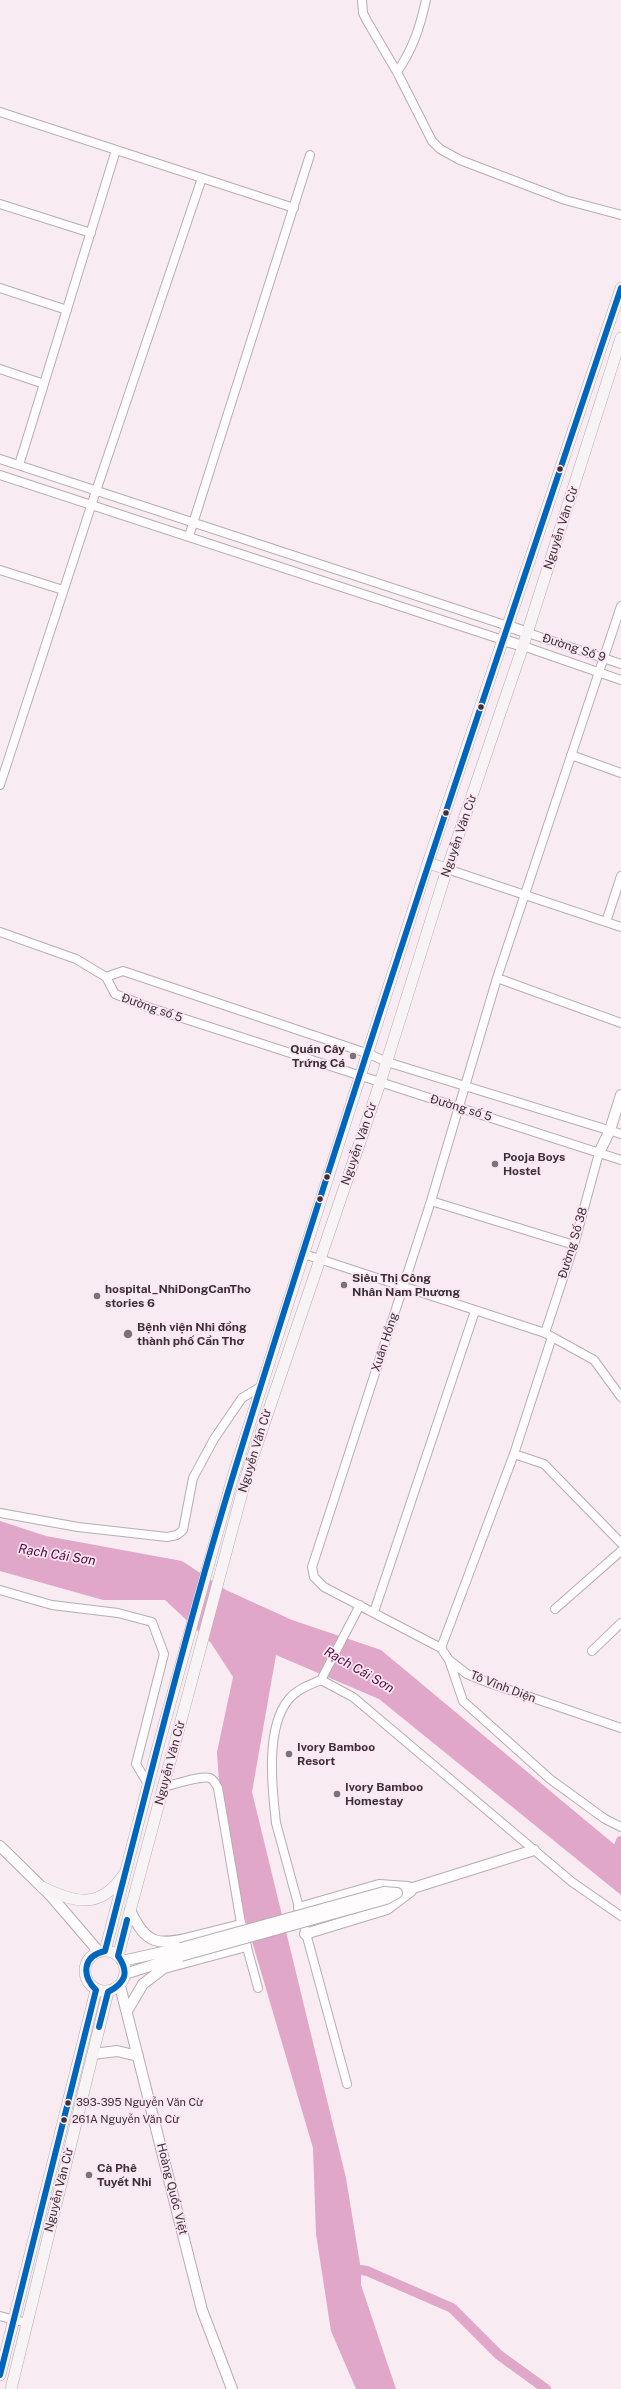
<!DOCTYPE html>
<meta charset="utf-8">
<style>
body{margin:0}
canvas{display:block;background:#f8ebf2}
</style>
<canvas width="621" height="2389"></canvas>
<script>
const c = document.querySelector('canvas').getContext('2d');
c.lineJoin = 'round';
function fillPath(path, color) { c.fillStyle = color; c.fill(path, 'evenodd'); }
function stroke(path, color, width, dash) { c.strokeStyle = color; c.lineWidth = width; c.lineCap = dash ? 'butt' : 'round'; c.setLineDash(dash || []); c.stroke(path); }
function drawText(font, color, halo, rows, align = 'center') {
  c.font = font + ' "Public Sans",sans-serif'; c.lineWidth = 3.5; c.setLineDash([]); c.textBaseline = 'middle'; c.strokeStyle = halo; c.fillStyle = color; for (const [text, x, y, turn = 0] of rows) {
    c.save(); c.translate(x, y); c.rotate((+turn || 0) * Math.PI / 180); c.textAlign = isNaN(turn) ? turn : align; if (halo) c.strokeText(text, 0, 0); c.fillText(text, 0, 0); c.restore();
  }
}
fillPath(new Path2D(`
 M0 1521 46 1536 182 1561 226 1590 292 1620 381 1650 621 1850V1895L379 1699 276 1655 252 1792 346 2178 361 2270V2285L396 2389H356L331 2331 316 2234 313 2148 223 1843 217 1752 233 1677 211 1643 165 1600H103L0 1571Z`), '#e0a7c9');
stroke(new Path2D(`
 M618 1848 621 1841
 M361 2270 367 2271 452 2308 499 2355 546 2389`), '#e0a7c9', 10);
const minor = new Path2D(`
 M362 0 363 13 367 21 397 72 432 141 440 149 460 160 565 200 621 215
 M397 72C413 49 420 27 426 0
 M0 112 294 208
 M0 204 91 233
 M0 288 67 310
 M0 369 44 384
 M0 459 508 626
 M19 465 116 150
 M0 475 503 640
 M189 536 310 155
 M0 570 63 590
 M621 606 497 978 431 1201 312 1567 314 1577 324 1587 441 1648 449 1660 467 1674 489 1683 621 1728
 M528 633 621 664
 M523 646 621 680
 M571 755 621 773
 M0 785 96 491 202 178
 M447 869 621 927
 M606 922 621 876
 M0 932 76 959 106 977
 M106 977 115 994 148 1007 621 1160
 M106 977 123 971 369 1054 387 1062 621 1134
 M497 978 621 1023
 M431 1201 574 1245
 M304 1254 545 1333 594 1360 621 1397
 M545 1333 574 1245 599 1153
 M514 1454 552 1337
 M0 1513 78 1527 167 1537 177 1535 183 1530 193 1478 214 1439 242 1398 262 1386
 M0 1590 52 1605 118 1613 152 1622 164 1654 136 1764 148 1784
 M555 1609 621 1551
 M374 1612 475 1311
 M441 1648 514 1454 544 1464 621 1543
 M592 1651 621 1623
 M449 1660 463 1701 550 1779 605 1819 621 1827
 M321 1680 360 1605
 M163 1787C173 1785 201 1775 210 1778 214 1780 216 1784 218 1788L242 1929
 M245 1940 258 1988
 M347 2084 276 1823C272 1788 265 1727 289 1699 297 1689 310 1685 321 1680L353 1697 572 1882 621 1916
 M0 2316 27 2323`);
const tertiary = new Path2D(`
 M508 626 528 633
 M503 640 523 646
 M599 1153 610 1130 621 1095
 M0 1846 51 1896 99 1952
 M397 1893 534 1850
 M299 1908 379 1885 408 1887
 M130 1910C146 1945 158 1946 193 1937 209 1933 225 1929 241 1925
 M305 1934 387 1909 411 1891
 M122 1961 181 1948
 M125 1974 181 1956
 M120 1986 202 2310 232 2389
 M127 2011 143 1984 164 1968 246 1946
 M93 2054 117 2051 138 2056`);
const secondary = new Path2D(`
 M428 863 447 869
 M42 1887C74 1903 101 1910 124 1874
 M85 1971a20 20 0 1 1 40 0a20 20 0 1 1-40 0Z
 M105 1951 156 1754 234 1473 428 863 621 288
 M118 1956 247 1474 380 1083 447 869 523 646 621 338
 M0 2375 96 1990
 M11 2389 108 1992`);
stroke(minor, '#b7adb2', 10);
stroke(tertiary, '#b7adb2', 12);
stroke(secondary, '#b7adb2', 12);
stroke(minor, '#fefcfd', 8);
stroke(tertiary, '#fefcfd', 10);
stroke(secondary, '#f8f3f5', 11);
const tertiaryBridge = new Path2D(`
 M181 1948 384 1892 397 1893 386 1899 181 1956`);
stroke(tertiaryBridge, '#b7adb2', 12, []);
stroke(tertiaryBridge, '#fefcfd', 10);
stroke(new Path2D(`
 M99 2027 108 1992C125 1983 130 1973 118 1956L127 1920
 M0 2375 96 1990C81 1975 83 1956 105 1951 147 1790 186 1628 235 1469 357 1073 489 681 621 288`), '#0065bd', 6);
for (const [x, y, r, color] of [
 [560,469,3.5,"#393135"],
 [481,707,3.5,"#393135"],
 [446,813,3.5,"#393135"],
 [353,1056,4,"#7c7277"],
 [495,1164,4,"#7c7277"],
 [327,1177,3.5,"#393135"],
 [320,1199,3.5,"#393135"],
 [344,1285,4,"#7c7277"],
 [97,1296,4,"#7c7277"],
 [128,1334,5,"#7c7277"],
 [289,1754,4,"#7c7277"],
 [337,1794,4,"#7c7277"],
 [68,2103,3.5,"#393135"],
 [64,2120,3.5,"#393135"],
 [89,2175,4,"#7c7277"]
]) { const dot = new Path2D(); dot.arc(x, y, r, 0, 2 * Math.PI); c.fillStyle = color; c.fill(dot); stroke(dot, '#fde6f3', 1.5); }
drawText('11px', '#393135', '#fde6f3', [
 ["393-395 Nguyễn Văn Cừ",76,2103],
 ["261A Nguyễn Văn Cừ",72,2120]
], 'left');
drawText('12px', '#393135', '#fde6f3', [
 ["Nguyễn Văn Cừ",561,528,-72],
 ["Đường Số 9",574,648,18],
 ["Nguyễn Văn Cừ",459,836,-71],
 ["Đường số 5",152,1008,19],
 ["Đường số 5",461,1108,17],
 ["Nguyễn Văn Cừ",359,1144,-71],
 ["Đường Số 38",573,1243,-73],
 ["Xuân Hồng",385,1342,-72],
 ["Nguyễn Văn Cừ",255,1451,-73],
 ["Tô Vĩnh Diện",503,1687,21],
 ["Nguyễn Văn Cừ",170,1763,-75],
 ["Hoàng Quốc Việt",172,2189,76],
 ["Nguyễn Văn Cừ",59,2190,-76]
]);
drawText('bold 12px', '#393135', '#fde6f3', [
 ["Quán Cây",345,1049,"right"],
 ["Trứng Cá",345,1063,"right"],
 ["Pooja Boys",503,1157],
 ["Hostel",503,1171],
 ["Siêu Thị Công",352,1278],
 ["Nhân Nam Phương",352,1292],
 ["hospital_NhiDongCanTho",105,1289],
 ["stories 6",105,1303],
 ["Bệnh viện Nhi đồng",137,1327],
 ["thành phố Cần Thơ",137,1341],
 ["Ivory Bamboo",297,1747],
 ["Resort",297,1761],
 ["Ivory Bamboo",345,1787],
 ["Homestay",345,1801],
 ["Cà Phê",97,2168],
 ["Tuyết Nhi",97,2182]
], 'left');
drawText('italic 13px', '#4e0b3a', '#fde6f3', [
 ["Rạch Cái Sơn",57,1555,9],
 ["Rạch Cái Sơn",359,1670,30]
]);
</script>
